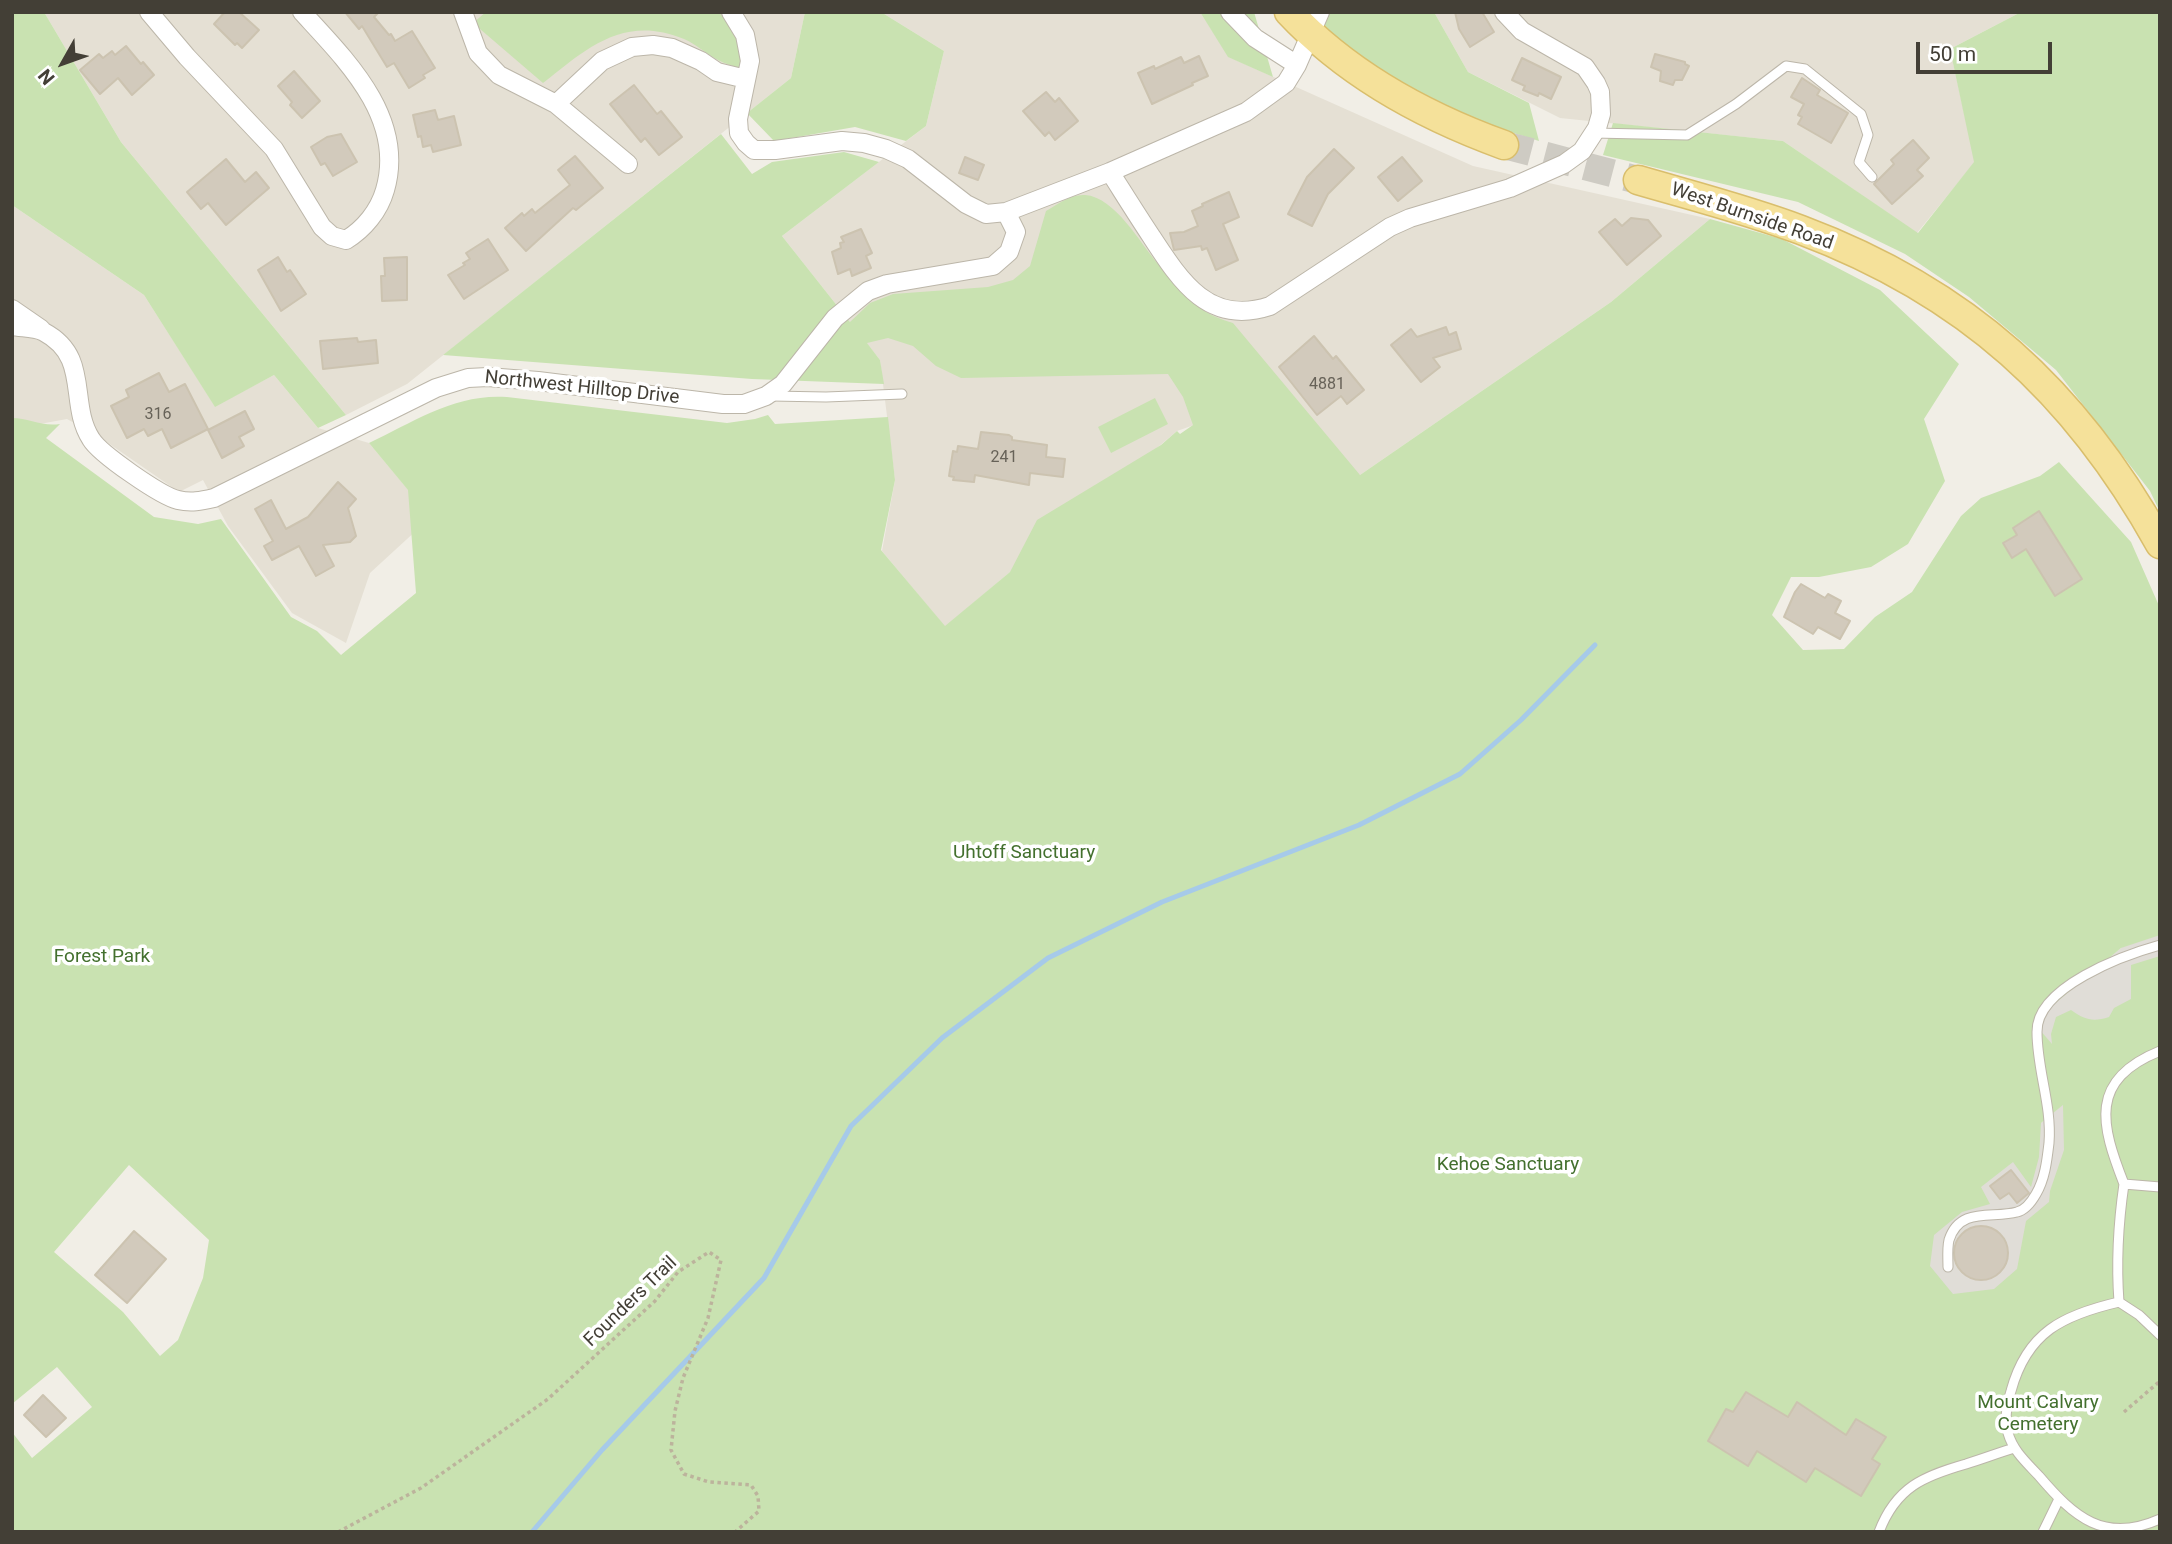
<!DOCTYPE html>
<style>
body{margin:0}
#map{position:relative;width:2172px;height:1544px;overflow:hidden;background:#f1eee6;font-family:Roboto,sans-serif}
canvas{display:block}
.frame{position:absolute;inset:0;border:14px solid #433f36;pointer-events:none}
.north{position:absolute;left:28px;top:28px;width:70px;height:70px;-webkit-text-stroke:5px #fff;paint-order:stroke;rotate:230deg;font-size:19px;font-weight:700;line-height:28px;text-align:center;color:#433f36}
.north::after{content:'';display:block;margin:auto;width:24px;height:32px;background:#433f36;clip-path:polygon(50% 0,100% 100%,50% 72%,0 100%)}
.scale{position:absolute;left:1916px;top:42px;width:136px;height:32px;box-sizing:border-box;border:4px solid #433f36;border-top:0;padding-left:9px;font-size:21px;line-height:24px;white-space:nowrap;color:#433f36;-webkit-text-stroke:5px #fff;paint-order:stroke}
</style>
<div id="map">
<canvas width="2172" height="1544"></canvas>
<div class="frame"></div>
<div class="north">N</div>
<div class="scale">50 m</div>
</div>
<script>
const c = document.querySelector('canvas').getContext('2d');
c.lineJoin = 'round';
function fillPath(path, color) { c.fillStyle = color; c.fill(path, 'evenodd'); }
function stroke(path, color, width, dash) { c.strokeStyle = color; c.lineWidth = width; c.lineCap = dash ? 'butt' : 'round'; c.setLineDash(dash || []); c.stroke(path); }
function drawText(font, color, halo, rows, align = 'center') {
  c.font = font + ' Roboto,sans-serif'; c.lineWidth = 7; c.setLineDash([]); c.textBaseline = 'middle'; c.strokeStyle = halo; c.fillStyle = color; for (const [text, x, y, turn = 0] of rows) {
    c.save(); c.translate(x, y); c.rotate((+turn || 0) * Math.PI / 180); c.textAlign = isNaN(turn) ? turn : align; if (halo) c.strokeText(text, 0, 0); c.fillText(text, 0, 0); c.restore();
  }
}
fillPath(new Path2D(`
 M44 12H805L791 78 407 384 346 415 121 142Z
 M881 12H1200L1229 57 1473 166 1710 219 1611 302 1360 475 1194 425 1177 431 945 627 882 551 895 480 880 360 782 236 926 126 944 51Z
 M1434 12H2021L1950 49 1975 162 1917 233 1783 141 1560 118 1468 72Z
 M12 205 144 295 215 406 274 375 318 428 369 443 431 517 370 573 346 643 292 613 228 526 203 480 179 492 98 436 67 419 12 429Z`), '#e5e0d4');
fillPath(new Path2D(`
 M2160 915V1023L2044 1255 1958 1326 1892 1248 2085 1086 2033 1022Z`), '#e0ddd7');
fillPath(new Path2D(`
 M12 12H44L121 142 346 415 318 428 274 375 215 407 144 295 12 205Z
 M486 12H719L739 38 746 70C736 67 725 64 716 59 705 53 696 44 684 39 624 14 587 48 543 83L473 23Z
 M805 12H881L944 51 926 126 906 141 855 127 774 141 747 113 791 78Z
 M1200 12H1254L1273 77 1228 57Z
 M1303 12H1434L1468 72 1529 103 1539 141 1447 112 1324 35Z
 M2021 12H2156L2160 16V512L2150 491 2056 370 1969 297 1905 254 1798 202 1603 155 1613 123 1783 141 1918 233 1974 162 1950 49Z
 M721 134 752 174 772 162 844 152 879 162 782 236 850 322 870 303 893 294 988 287 1013 280 1030 266 1046 211C1058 204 1071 194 1085 195 1115 197 1140 243 1158 264 1170 279 1184 295 1199 307 1209 315 1220 319 1233 323L1360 475 1611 302 1710 219 1782 239 1880 290 1959 364 1924 419 1945 481 1908 544 1871 567 1819 577H1791L1772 615 1803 650 1844 649 1875 617 1912 592 1961 516 1981 498 2040 476 2059 462 2131 542 2160 608V935L2121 948 2033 1022 2052 1044 2051 1034 2056 1017 2071 1010C2085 1020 2093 1022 2109 1017L2114 1008 2131 999V965L2160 956V1532H12V1432L32 1458 92 1407 57 1367 12 1404V418C28 418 43 427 60 424L46 438 154 517 198 524 221 519 291 617 317 631 341 655 416 593 408 490 369 443C413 422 456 393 507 397L727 423 755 419 768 415 775 424 888 417 895 480 881 550 945 626 1010 572 1037 520 1161 445 1177 431 1180 434 1193 425 1183 397 1168 374 961 378 936 366 913 346 888 338 867 343 880 360 884 384 752 379 443 355ZM2063 1105 2064 1150 2050 1191 2049 1202 2026 1221 2017 1269 1994 1289 1953 1294 1930 1266 1934 1235 1962 1212 1990 1204 1981 1187 2013 1162 2031 1187 2039 1157 2041 1123ZM129 1165 209 1240 203 1278 178 1340 160 1356 123 1312 54 1252Z
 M1155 398 1168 424 1111 453 1098 427Z`), '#c9e2b1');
stroke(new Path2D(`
 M532 1532 602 1450 764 1278 851 1126 942 1038 1048 958 1162 902 1359 825 1460 774 1521 720 1595 645`), '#a6cae9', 5);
const building = new Path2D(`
 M225 12H239L259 30 242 48 237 43 235 45 214 24Z
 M345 12H379L374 17 389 35 391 34 395 41 412 31 435 68 423 75 425 78 409 88 394 63 387 67 362 26 359 29Z
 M1455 12H1482L1494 32 1470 47 1459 29Z
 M126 46 141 64 143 62 154 75 132 95 118 78 100 94 80 70 99 54 103 58 112 51 115 55Z
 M1655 54 1685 62V64L1689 66 1682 80H1675L1673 85 1660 81 1661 71 1651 67Z
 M1199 56 1208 76 1192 83 1193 85 1152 104 1138 73 1154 66 1155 69 1181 57 1184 63Z
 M1522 58 1561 77 1551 99 1539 93 1538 96 1523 90 1525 86 1512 80Z
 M294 71 320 101 302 118 290 105 292 102 278 86Z
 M1802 78 1820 90 1817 95 1848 113 1831 143 1798 124 1802 117 1798 115 1804 104 1791 97Z
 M634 85 657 114 661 111 682 137 659 155 645 138 641 142 610 104Z
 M1046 92 1055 102 1059 98 1078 121 1055 140 1049 132 1045 136 1023 111Z
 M435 110 438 120 454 116 461 145 433 152 431 145 423 147 421 136 418 137 413 115Z
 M341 134 357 162 333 176 325 163 321 165 311 147 327 137Z
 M1913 140 1929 158 1917 170 1923 176 1892 204 1874 184 1894 164 1891 160Z
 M1334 149 1354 168 1328 194 1312 226 1288 214 1307 177Z
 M575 156 603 188 576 210 573 208 526 251 505 228 522 213 524 216 532 209 535 213 570 185 558 170Z
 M965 157 984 165 978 180 959 173Z
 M1402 157 1422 181 1398 201 1378 177Z
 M226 159 245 182 256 172 269 188 226 225 208 203 201 209 187 192Z
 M1229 192 1239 217 1223 224 1238 260 1216 270 1207 248 1202 250 1201 246 1174 250 1170 233 1184 232 1198 226 1192 211 1203 206 1202 204Z
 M1631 218 1648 220 1661 236 1627 265 1599 232 1615 219 1622 226Z
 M861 229 872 253 866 256 871 268 852 276 850 269 838 274 832 252 841 248 840 243 844 242 841 237Z
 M488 239 508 270 464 299 448 275 465 265 463 263 470 259 466 253Z
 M278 257 287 272 290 270 306 294 281 311 258 270Z
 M407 257V300L382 301 381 276H385L384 258Z
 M1446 327 1449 335 1456 332 1461 349 1433 358 1440 367 1421 382 1391 345 1411 329 1417 337Z
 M1314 336 1333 359 1336 356 1364 390 1347 404 1341 396 1317 415 1279 367Z
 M357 338 358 342 376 340 378 363 323 369 320 341Z
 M159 373 169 392 185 384 208 429 171 448 162 429 148 436 144 429 127 438 111 406 129 397 126 390Z
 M245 411 254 429 239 437 244 446 222 458 208 430Z
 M981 432 1009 435 1012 437V440L1047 445 1046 457 1065 459 1063 477 1030 473 1029 485 975 475 974 482 953 480 954 477 949 476 953 451 957 452 958 446 978 449Z
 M338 482 356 499 348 508 356 536 350 542 323 545 334 566 316 576 299 546 272 560 264 546 273 541 255 509 271 500 286 529 308 517Z
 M2039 511 2082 579 2055 596 2026 549 2012 558 2003 543 2017 535 2013 528Z
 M1801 584 1825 598 1828 594 1841 601 1835 613 1850 621 1840 639 1818 627 1813 634 1784 617 1795 592Z
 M2011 1170 2029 1193 2017 1203 2009 1193 2000 1199 1990 1186Z
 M1954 1253a27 27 0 1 1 54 0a27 27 0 1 1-54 0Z
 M134 1231 166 1259 127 1303 95 1275Z
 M1746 1392 1788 1417 1797 1402 1846 1435 1856 1419 1886 1437 1872 1459 1880 1464 1861 1496 1815 1468 1806 1482 1757 1451 1748 1466 1708 1441 1726 1409 1733 1412Z
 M43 1395 66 1418 46 1437 24 1415Z`);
fillPath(building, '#d2cabc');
stroke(building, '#ccc3b0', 2);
stroke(new Path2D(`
 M1504 145 1638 180`), '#cecbc3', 28, [28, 14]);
const service = new Path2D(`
 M1594 133 1687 135 1736 104 1786 66 1805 69 1861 114 1868 135 1859 162 1872 177
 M771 396 826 397 902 394
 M2160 1051C2088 1080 2101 1125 2124 1184L2160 1187
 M1948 1267C1948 1259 1947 1248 1949 1240 1960 1206 1993 1219 2017 1212 2026 1210 2032 1201 2036 1194 2045 1179 2047 1160 2049 1143 2052 1105 2037 1070 2037 1032 2036 987 2124 955 2160 945
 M2119 1302C2116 1261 2118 1225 2124 1184
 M2160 1335 2139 1315 2119 1302C2063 1315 2027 1332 2011 1391 2007 1404 2004 1420 2008 1433 2013 1451 2027 1463 2039 1476 2074 1517 2104 1544 2160 1519
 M1879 1532C1896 1487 1924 1476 1966 1464 1982 1459 1998 1453 2014 1448
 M2043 1532 2059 1499`);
const minor = new Path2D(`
 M149 12 187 57 274 149 322 227 332 236 346 240C364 229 379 211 385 190 406 118 346 60 302 12
 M463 12 478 53 499 75 556 104 628 164
 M731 12 745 35 750 61 738 119 739 133 746 143 754 150H775L842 141 864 143 886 149 908 159 966 204 986 214 1006 212 1110 172 1246 112 1286 83 1297 65 1320 12
 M1230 12 1255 38 1297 65
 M556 104 602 61 632 47 653 45 672 48 701 61 717 72 746 79
 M1110 172C1124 194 1137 215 1151 236 1181 282 1209 326 1270 306L1390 227 1410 218 1510 188 1564 164 1582 151 1597 128 1601 114 1600 92 1596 83 1585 67 1522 31 1504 12
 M12 309 41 329
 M12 326C22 328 35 327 44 332 91 357 68 403 91 439 100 454 161 496 178 500 191 503 201 501 214 498L436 388 468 378 488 377 538 381 723 404H744L766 396 783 384 835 318 868 291 887 284 993 266 1009 252 1016 232 1006 212`);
const primary = new Path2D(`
 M1289 12C1348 75 1424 116 1504 145
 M1638 180C1693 196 1748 210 1801 230 1966 292 2075 391 2160 544`);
stroke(service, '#bcb6a9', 11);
stroke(minor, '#bcb6a9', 20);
stroke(primary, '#d9be6c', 31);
stroke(new Path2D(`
 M2124 1412 2160 1381
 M338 1532 421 1488 548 1399 655 1301 678 1272 709 1252 721 1260 708 1318 683 1378 675 1411 671 1450 684 1474 709 1482 751 1485 758 1496 759 1511 735 1532`), '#bcb39c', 3.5, [3.5, 3.5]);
stroke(service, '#fff', 9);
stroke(minor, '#fff', 18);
stroke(primary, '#f5e19a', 28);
drawText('16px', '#676258', null, [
 ["4881",1327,385],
 ["316",158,415],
 ["241",1004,458]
]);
drawText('19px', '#433f36', '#fff', [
 ["West Burnside Road",1752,217,19],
 ["Northwest Hilltop Drive",582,388,6],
 ["Founders Trail",631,1302,-44]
]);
drawText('19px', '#43702e', '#fff', [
 ["Uhtoff Sanctuary",1024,853],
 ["Forest Park",102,957],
 ["Kehoe Sanctuary",1508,1165],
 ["Mount Calvary",2038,1403],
 ["Cemetery",2038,1425]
]);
</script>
